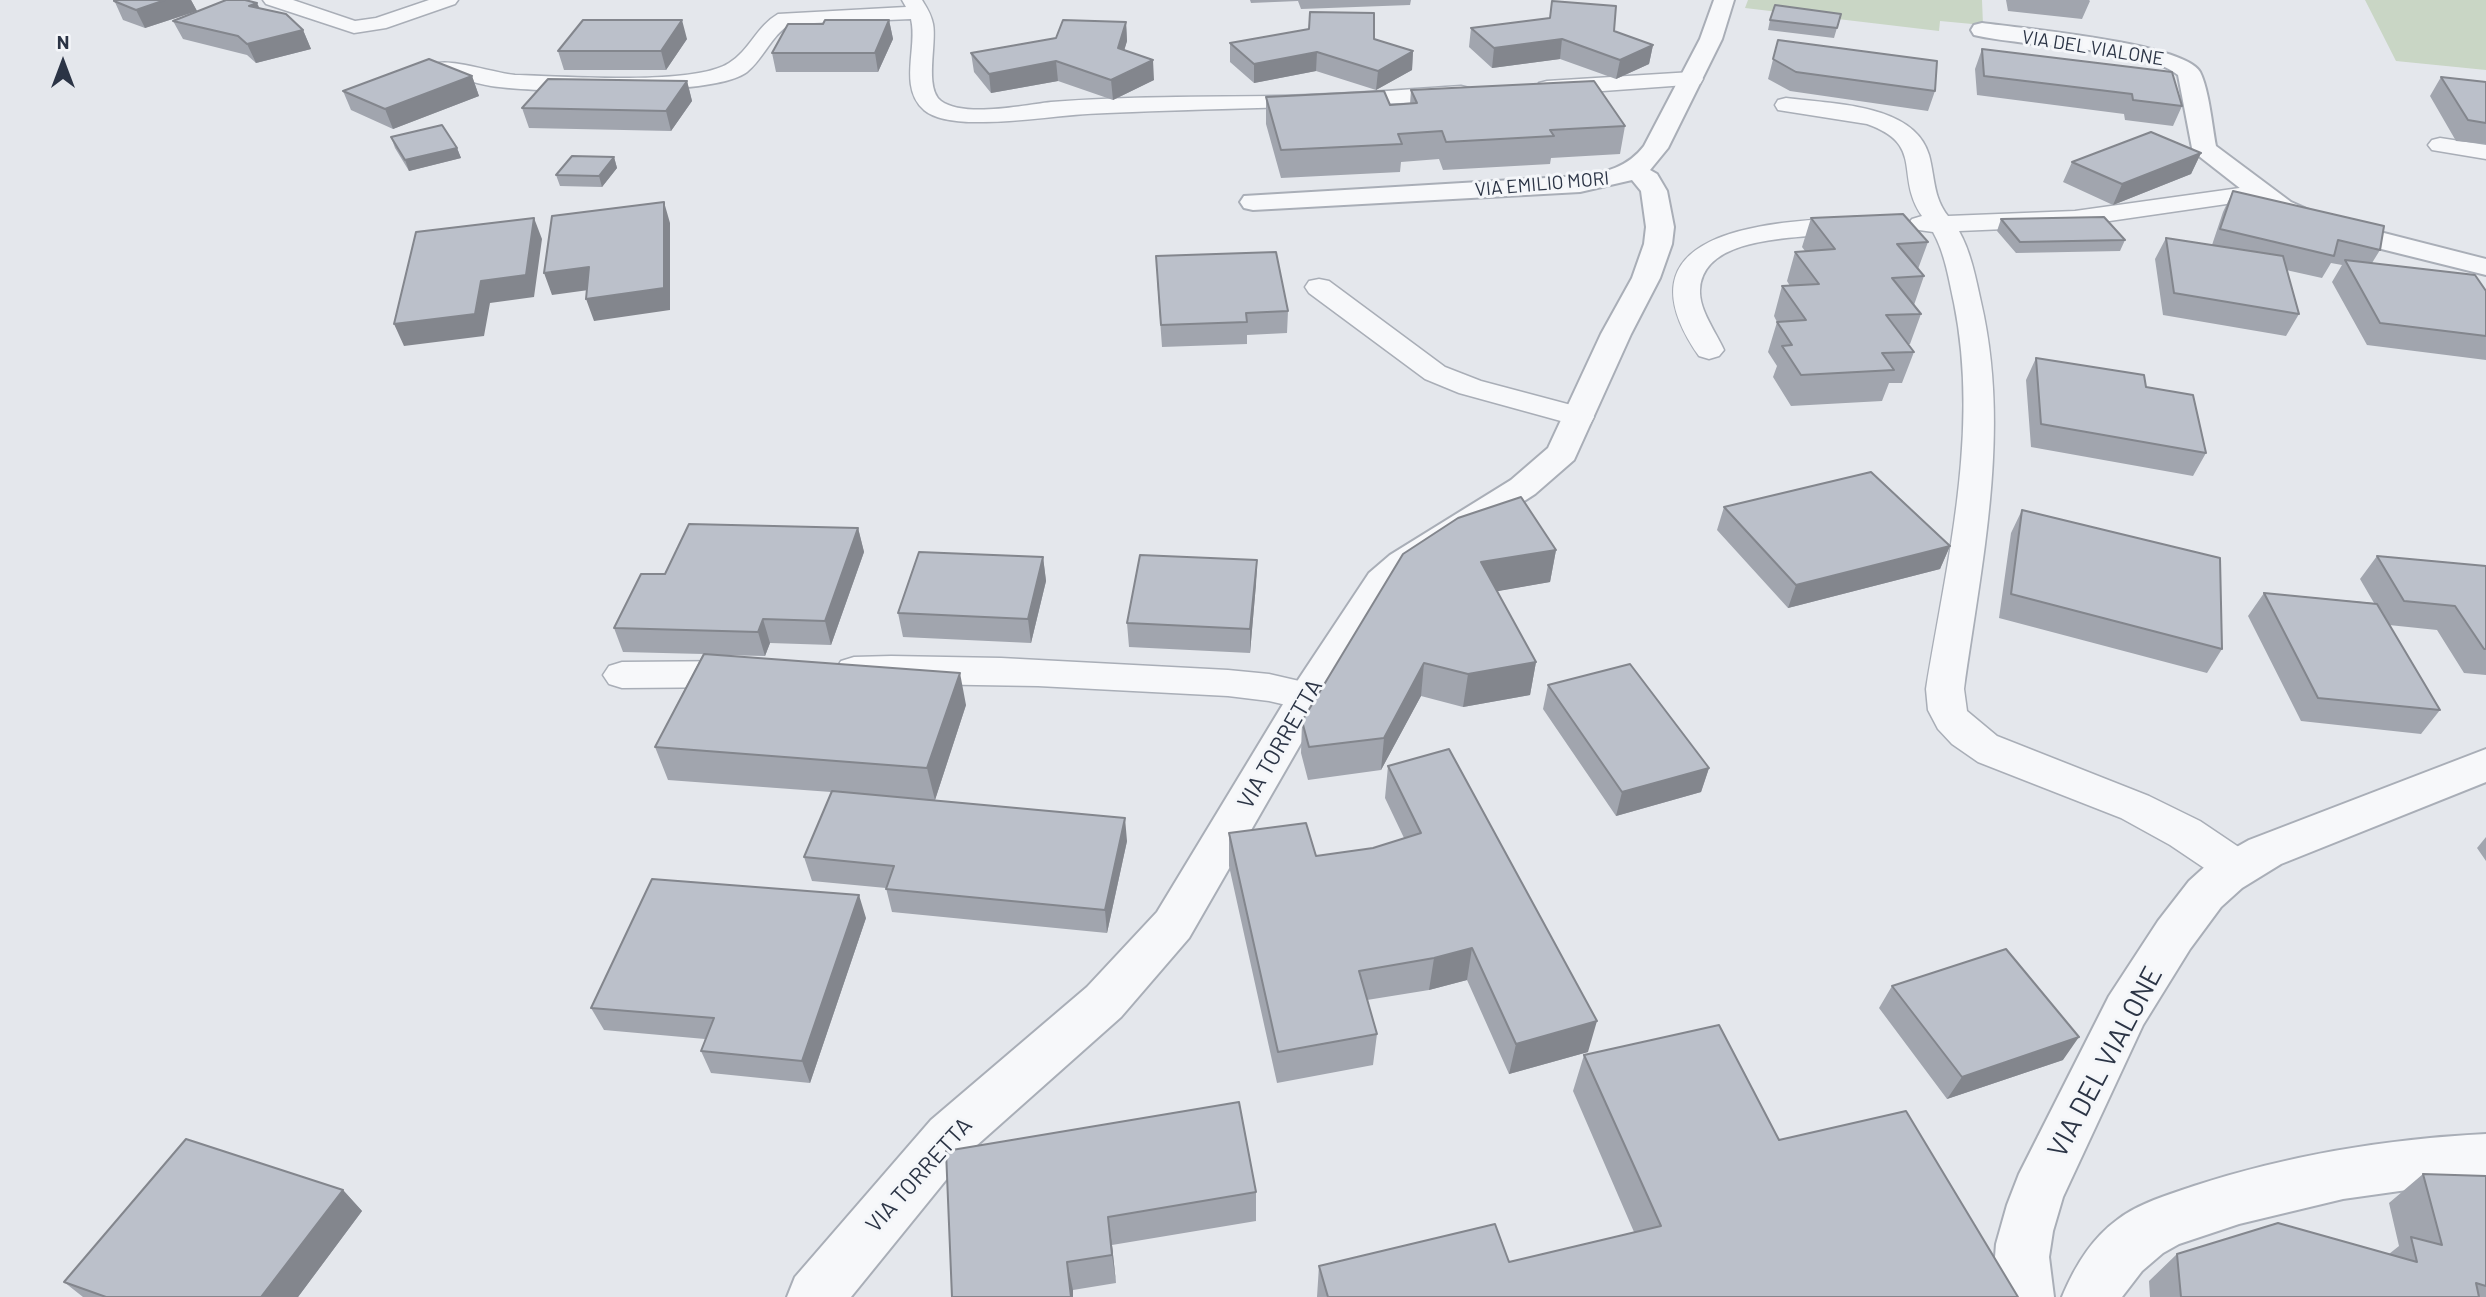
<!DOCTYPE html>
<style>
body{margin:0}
#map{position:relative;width:2486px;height:1297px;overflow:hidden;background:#e4e7ec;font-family:Barlow,sans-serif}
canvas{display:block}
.north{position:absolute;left:28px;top:28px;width:70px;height:70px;-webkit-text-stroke:5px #f4f6f9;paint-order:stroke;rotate:0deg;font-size:19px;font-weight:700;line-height:28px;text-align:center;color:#2b3445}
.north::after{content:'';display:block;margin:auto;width:24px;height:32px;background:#2b3445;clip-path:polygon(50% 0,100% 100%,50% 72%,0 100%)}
</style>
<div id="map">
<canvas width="2486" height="1297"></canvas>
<div class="north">N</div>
</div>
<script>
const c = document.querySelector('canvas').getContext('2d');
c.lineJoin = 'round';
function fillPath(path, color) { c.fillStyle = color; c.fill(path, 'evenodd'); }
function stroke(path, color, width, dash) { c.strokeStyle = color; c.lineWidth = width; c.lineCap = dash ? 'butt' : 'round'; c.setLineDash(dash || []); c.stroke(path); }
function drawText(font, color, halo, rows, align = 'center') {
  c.font = font + ' Barlow,sans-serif'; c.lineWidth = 6; c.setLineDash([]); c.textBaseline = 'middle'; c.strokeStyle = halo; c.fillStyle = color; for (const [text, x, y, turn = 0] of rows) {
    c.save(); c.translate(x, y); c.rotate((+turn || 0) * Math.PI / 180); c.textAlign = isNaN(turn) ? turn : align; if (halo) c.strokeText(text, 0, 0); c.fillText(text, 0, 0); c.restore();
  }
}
fillPath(new Path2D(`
 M1748 0H1982L1983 25 1940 21 1939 31 1745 8Z
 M2365 0H2486V70L2396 61Z`), '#c9d6c5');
const service = new Path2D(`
 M263 0H293L355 21 376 18 429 0H458L455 4 386 28 354 33 266 4Z
 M902 0H922C927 8 931 14 933 24 937 43 924 88 941 101 964 118 1024 105 1051 102 1126 96 1200 97 1275 96 1337 95 1399 90 1461 86L1469 88 1472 93 1469 98 1461 100C1343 107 1225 108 1107 113 1063 114 1019 123 975 122 959 122 936 120 924 110 898 87 918 47 911 19L790 24C771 36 764 58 747 72 715 97 536 93 491 86 474 83 456 77 439 73L436 68 439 63C454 60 496 73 515 75 562 76 694 86 729 63 749 51 757 26 778 14L906 7Z
 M1692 72 1700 74 1703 79 1700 84 1547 95 1539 93 1536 88 1539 83 1547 81Z
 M1786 98C1830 104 1914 103 1929 155 1935 177 1933 197 1948 216L2075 211 2261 185 2270 187 2273 192 2270 197 2261 199 2075 226 1959 231C1971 252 1976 279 1981 302 2011 431 1982 560 1964 689L1967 711 1997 736 2149 796 2200 821 2252 856 2258 868 2252 880 2237 885 2222 880 2170 845 2121 818 1978 762 1952 744 1938 729 1928 710 1926 689C1947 561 1980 432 1954 303 1949 280 1945 253 1933 232L1912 229 1908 224 1912 219 1922 216C1894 175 1926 145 1867 124L1778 110 1775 105 1778 100Z
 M2440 138 2486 145V159L2432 150 2428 145 2432 140Z
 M1856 217 1865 220 1869 225 1865 230C1824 241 1703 227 1700 290 1699 310 1716 332 1724 350L1719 356 1709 359 1699 356C1611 228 1772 222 1856 217Z
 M1319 279 1329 281 1445 367 1481 381 1590 410 1594 417 1590 424 1579 426 1459 393 1425 379 1309 293 1305 287 1309 281Z
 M891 656 1001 658 1228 670 1269 674 1321 686 1327 696 1321 706 1308 710 1269 701 1228 696 1038 686 854 683 841 679 835 670 841 661 854 657Z
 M743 661 756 665 762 674 756 683 743 687 622 688 609 684 603 675 609 666 622 662Z`);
const minor = new Path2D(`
 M1714 0H1734L1722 39 1668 148 1650 170 1657 174 1667 191 1674 227 1672 244 1660 278 1631 334 1574 460 1535 494 1416 571 1395 591 1323 705 1189 938 1121 1017 967 1154 851 1297H787L795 1277 931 1120 1087 987 1157 912 1294 686 1369 573 1390 555 1511 480 1548 448 1601 334 1632 278 1644 244 1646 227 1641 191 1632 180 1580 192 1253 210 1244 208 1240 202 1244 196 1580 176C1605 173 1628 167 1644 146L1700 39Z
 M1982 23C2019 28 2185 43 2200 72 2209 90 2212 125 2216 146L2291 202 2329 219 2486 259V275L2309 231 2273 214 2195 153 2192 148 2178 75C2145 47 2022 47 1974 35L1971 30 1974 25Z
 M2486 749V782L2281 864 2242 888 2221 907 2190 949 2143 1025 2063 1197 2053 1231 2049 1257 2054 1297H1998L1994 1270 1996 1244 2007 1205 2019 1174 2109 996 2158 921 2189 881 2210 862 2249 840Z
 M2486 1134V1184L2414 1189 2343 1199 2239 1224 2179 1244 2163 1253 2142 1271 2122 1297H2062C2074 1268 2091 1239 2117 1220 2139 1203 2168 1195 2194 1186 2289 1155 2386 1139 2486 1134Z`);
stroke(service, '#a9aeb7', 3);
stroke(minor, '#a9aeb7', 4);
fillPath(service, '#f7f8fa');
fillPath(minor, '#f7f8fa');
fillPath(new Path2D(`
 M114 0H191L197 11 145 28 123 20Z
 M1250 0H1411L1410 5 1301 9 1298 1 1251 3Z
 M2006 0H2089L2090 1 2082 19 2008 11Z
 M260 9 303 30 311 49 256 63 247 55 183 39 173 21Z
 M1841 14 1834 38 1768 30 1770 20Z
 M889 20 893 39 878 72H776L772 53 823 24Z
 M1126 22 1127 41 1124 50 1154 80 1113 100 1058 81 991 93 974 72 971 53 1056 38Z
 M1471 28 1614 31 1653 45 1649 64 1616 79 1560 59 1492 68 1469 47Z
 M687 39 666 70H564L558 51Z
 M1374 39 1413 51 1412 70 1376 90 1316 71 1254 83 1230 62V43Z
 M1778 40 1935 91 1928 111 1790 91 1768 79Z
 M1982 49 2182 106 2173 126 2125 120 2124 114 1977 95 1975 69Z
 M472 76 479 96 393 129 351 110 343 91Z
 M2441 77 2486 82V144L2456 141 2430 96Z
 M687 81 692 101 671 131 529 128 522 108Z
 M1411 90 1625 126 1620 154 1551 158 1550 164 1443 170 1439 159 1401 162 1400 172 1281 178 1266 124V97L1390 105 1410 104Z
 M391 137 457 148 461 158 409 171 395 148Z
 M2201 153 2191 174 2113 205 2063 182 2072 162Z
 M614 157 617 168 602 187 560 186 556 175Z
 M2233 191 2380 250 2372 263 2486 291V360L2367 345 2332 282 2342 265 2331 263 2322 278 2286 270 2299 314 2286 336 2163 315 2155 259 2166 238 2212 245 2223 212Z
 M1811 218 1928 242 1918 269 1924 276 1914 305 1921 314 1910 344H1908L1914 352 1902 383H1889L1882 401 1791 406 1773 377 1777 366 1768 352 1777 322 1774 316 1782 286H1790L1787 281 1795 252 1805 251 1802 247Z
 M2001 219 2125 240 2120 251 2016 253 1997 231Z
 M1157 278 1288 311 1287 333 1247 335V344L1162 347Z
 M2036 358 2146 387 2206 453 2193 476 2031 447 2026 380Z
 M1724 507 1950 546 1940 569 1788 608 1717 530Z
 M2022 510 2222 649 2207 673 1999 618 2011 533Z
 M858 528 864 552 831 645 770 643 765 656 718 655 966 705 935 800 1127 841 1107 933 892 912 886 888 812 881 804 857 831 792 668 780 655 747 703 654 623 652 614 628Z
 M1556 550 1550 582 1497 591 1536 662 1530 695 1463 707 1421 696 1381 770 1308 780 1301 753 1302 721Z
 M2377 556 2486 566V675L2464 673 2437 630 2389 625 2440 710 2421 734 2301 721 2248 616 2264 593 2374 603 2360 579Z
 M1043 557 1046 581 1031 643 903 637 898 613Z
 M1257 560 1256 584 1250 653 1129 647 1127 623Z
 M1548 685 1709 768 1701 792 1616 816 1543 709Z
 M1388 766 1588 1052 1509 1074 1467 980 1429 990 1367 1000 1377 1034 1373 1065 1277 1083 1229 866V833L1316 856 1373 848 1404 838 1385 798Z
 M2486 837V861L2477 848Z
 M866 918 810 1083 711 1073 701 1051 705 1039 604 1030 591 1008Z
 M1892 986 2063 1060 1947 1099 1879 1008Z
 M1584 1055 1779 1140 2018 1297H1317L1319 1266 1509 1262 1634 1232 1573 1091Z
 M946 1151 1256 1192V1221L1112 1245 1116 1283 1073 1290V1297H952Z
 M2423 1174 2486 1176V1297H2150L2149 1281 2177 1254H2389L2399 1246 2389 1203Z
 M343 1190 362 1211 298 1297H83L64 1282Z`), '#a1a5ae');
fillPath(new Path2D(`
 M165 0H191L197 11 145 28 136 10Z
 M257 3 266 21 249 6Z
 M682 20 687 39 666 70 661 51Z
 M889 20 893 39 878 72 875 53Z
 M1126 22 1127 41 1119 68 1118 48Z
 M303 30 311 49 256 63 247 44Z
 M1562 39 1560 59 1492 68 1494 48Z
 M1653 45 1649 64 1616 79 1620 60Z
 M1413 51 1412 70 1376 90 1378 71Z
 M1317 52 1316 71 1254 83V64Z
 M1153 60 1154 80 1113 100 1111 80Z
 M1056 61 1058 81 991 93 989 74Z
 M472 76 479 96 393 129 385 109Z
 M687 81 692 101 671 131 666 111Z
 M457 148 461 158 409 171 405 160Z
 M2201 153 2191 174 2113 205 2122 184Z
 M614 157 617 168 602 187 599 176Z
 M664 202 670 223V310L594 321 586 299Z
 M534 218 542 239 534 297 490 303 484 336 404 346 394 324Z
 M589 267 596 289 552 295 544 273Z
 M858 528 864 552 831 645 825 621Z
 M1950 546 1940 569 1788 608 1796 585Z
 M1556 550 1550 582 1476 595 1481 562Z
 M1043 557 1046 581 1031 643 1028 619Z
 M1257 560 1256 584 1250 653V629Z
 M763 619 770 643 765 656 758 632Z
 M1536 662 1530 695 1463 707 1468 674Z
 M1424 663 1421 696 1381 770 1384 738Z
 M960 673 966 705 935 800 927 768Z
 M1709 768 1701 792 1616 816 1622 792Z
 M1125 818 1127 841 1107 933 1105 910Z
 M859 895 866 918 810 1083 802 1061Z
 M1472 948 1467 980 1429 990 1434 958Z
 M1597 1021 1588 1052 1509 1074 1516 1044Z
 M2079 1037 2063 1060 1947 1099 1962 1077Z
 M343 1190 362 1211 298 1297H261Z
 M1108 1217 1112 1245 1116 1283 1112 1255Z
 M1067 1262 1073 1290V1297H1071Z`), '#83868d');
const building = new Path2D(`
 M114 0H165L136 10 114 1Z
 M226 0H245L257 3 249 6 286 14 303 30 247 44 238 36 173 21Z
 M1552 1 1616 6 1614 31 1653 45 1620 60 1562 39 1494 48 1471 28 1550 18Z
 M1775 5 1841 14 1837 28 1770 20Z
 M1310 12 1374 13V39L1413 51 1378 71 1317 52 1254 64 1230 43 1309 29Z
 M583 20H682L661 51H558Z
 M825 20H889L875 53H772L788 24H823Z
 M1063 20 1126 22 1118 48 1153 60 1111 80 1056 61 989 74 971 53 1056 38Z
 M1778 40 1937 61 1935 91 1796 72 1773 59Z
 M1982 49 2172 72 2182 106 2133 100 2132 94 1984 76Z
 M429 59 472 76 385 109 343 91Z
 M2441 77 2486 82V123L2468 120Z
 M548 79 687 81 666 111 522 108Z
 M1594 81 1625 126 1550 130 1554 136 1446 142 1442 131 1398 134 1402 144 1281 150 1266 97 1384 91 1390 105 1417 103 1411 90Z
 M442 125 457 148 405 160 391 137Z
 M2151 132 2201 153 2122 184 2072 162Z
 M572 156 614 157 599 176 556 175Z
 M2233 191 2384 226 2380 250 2338 240 2334 256 2220 229Z
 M664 202V288L586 299 589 267 544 273 552 216Z
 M1903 214 1928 242 1897 244 1924 276 1892 278 1921 314 1886 315 1914 352 1882 353 1894 370 1801 375 1782 346 1792 345 1777 322 1806 320 1782 286 1819 284 1795 252 1835 249 1811 218Z
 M2104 217 2125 240 2020 242 2001 219Z
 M534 218 526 275 481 281 475 314 394 324 416 232Z
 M2166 238 2283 256 2299 314 2174 293Z
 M1276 252 1288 311 1246 313 1247 322 1161 325 1156 256Z
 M2345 260 2475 275 2486 291V336L2380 323Z
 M2036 358 2144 375 2146 387 2193 395 2206 453 2041 424Z
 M1871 472 1950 546 1796 585 1724 507Z
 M1521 497 1556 550 1481 562 1536 662 1468 674 1424 663 1384 738 1309 747 1302 721 1403 554 1458 518Z
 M2022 510 2220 558 2222 649 2011 594Z
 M689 524 858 528 825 621 763 619 758 632 614 628 641 574H665Z
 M919 552 1043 557 1028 619 898 613Z
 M1140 555 1257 560 1250 629 1127 623Z
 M2377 556 2486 566V649H2484L2455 606 2404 601Z
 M2264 593 2377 604 2440 710 2318 698Z
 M704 654 960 673 927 768 655 747Z
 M1630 664 1709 768 1622 792 1548 685Z
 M1449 749 1597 1021 1516 1044 1472 948 1434 958 1359 971 1377 1034 1278 1052 1229 833 1306 823 1316 856 1373 848 1421 833 1388 766Z
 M832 791 1125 818 1105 910 886 889 894 866 804 857Z
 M652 879 859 895 802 1061 701 1051 714 1018 591 1008Z
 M2006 949 2079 1037 1962 1077 1892 986Z
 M1719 1025 1779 1140 1906 1111 2018 1297H1328L1319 1266 1495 1224 1509 1262 1661 1226 1584 1055Z
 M1239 1102 1256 1192 1108 1217 1112 1255 1067 1262 1071 1297H952L946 1151Z
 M186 1139 343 1190 261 1297H106L64 1282Z
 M2423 1174 2486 1176V1286L2476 1283 2479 1297H2181L2177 1254 2278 1223 2417 1262 2411 1237 2442 1245Z`);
fillPath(building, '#bbc0ca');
stroke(building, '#83868d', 2);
drawText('19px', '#2b3445', '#f4f6f9', [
 ["VIA DEL VIALONE",2093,48,9],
 ["VIA EMILIO MORI",1542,184,-5]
]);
drawText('23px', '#2b3445', '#f4f6f9', [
 ["VIA TORRETTA",1280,744,-60],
 ["VIA TORRETTA",919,1175,-48]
]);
drawText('28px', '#2b3445', '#f4f6f9', [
 ["VIA DEL VIALONE",2105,1062,-62]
]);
</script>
